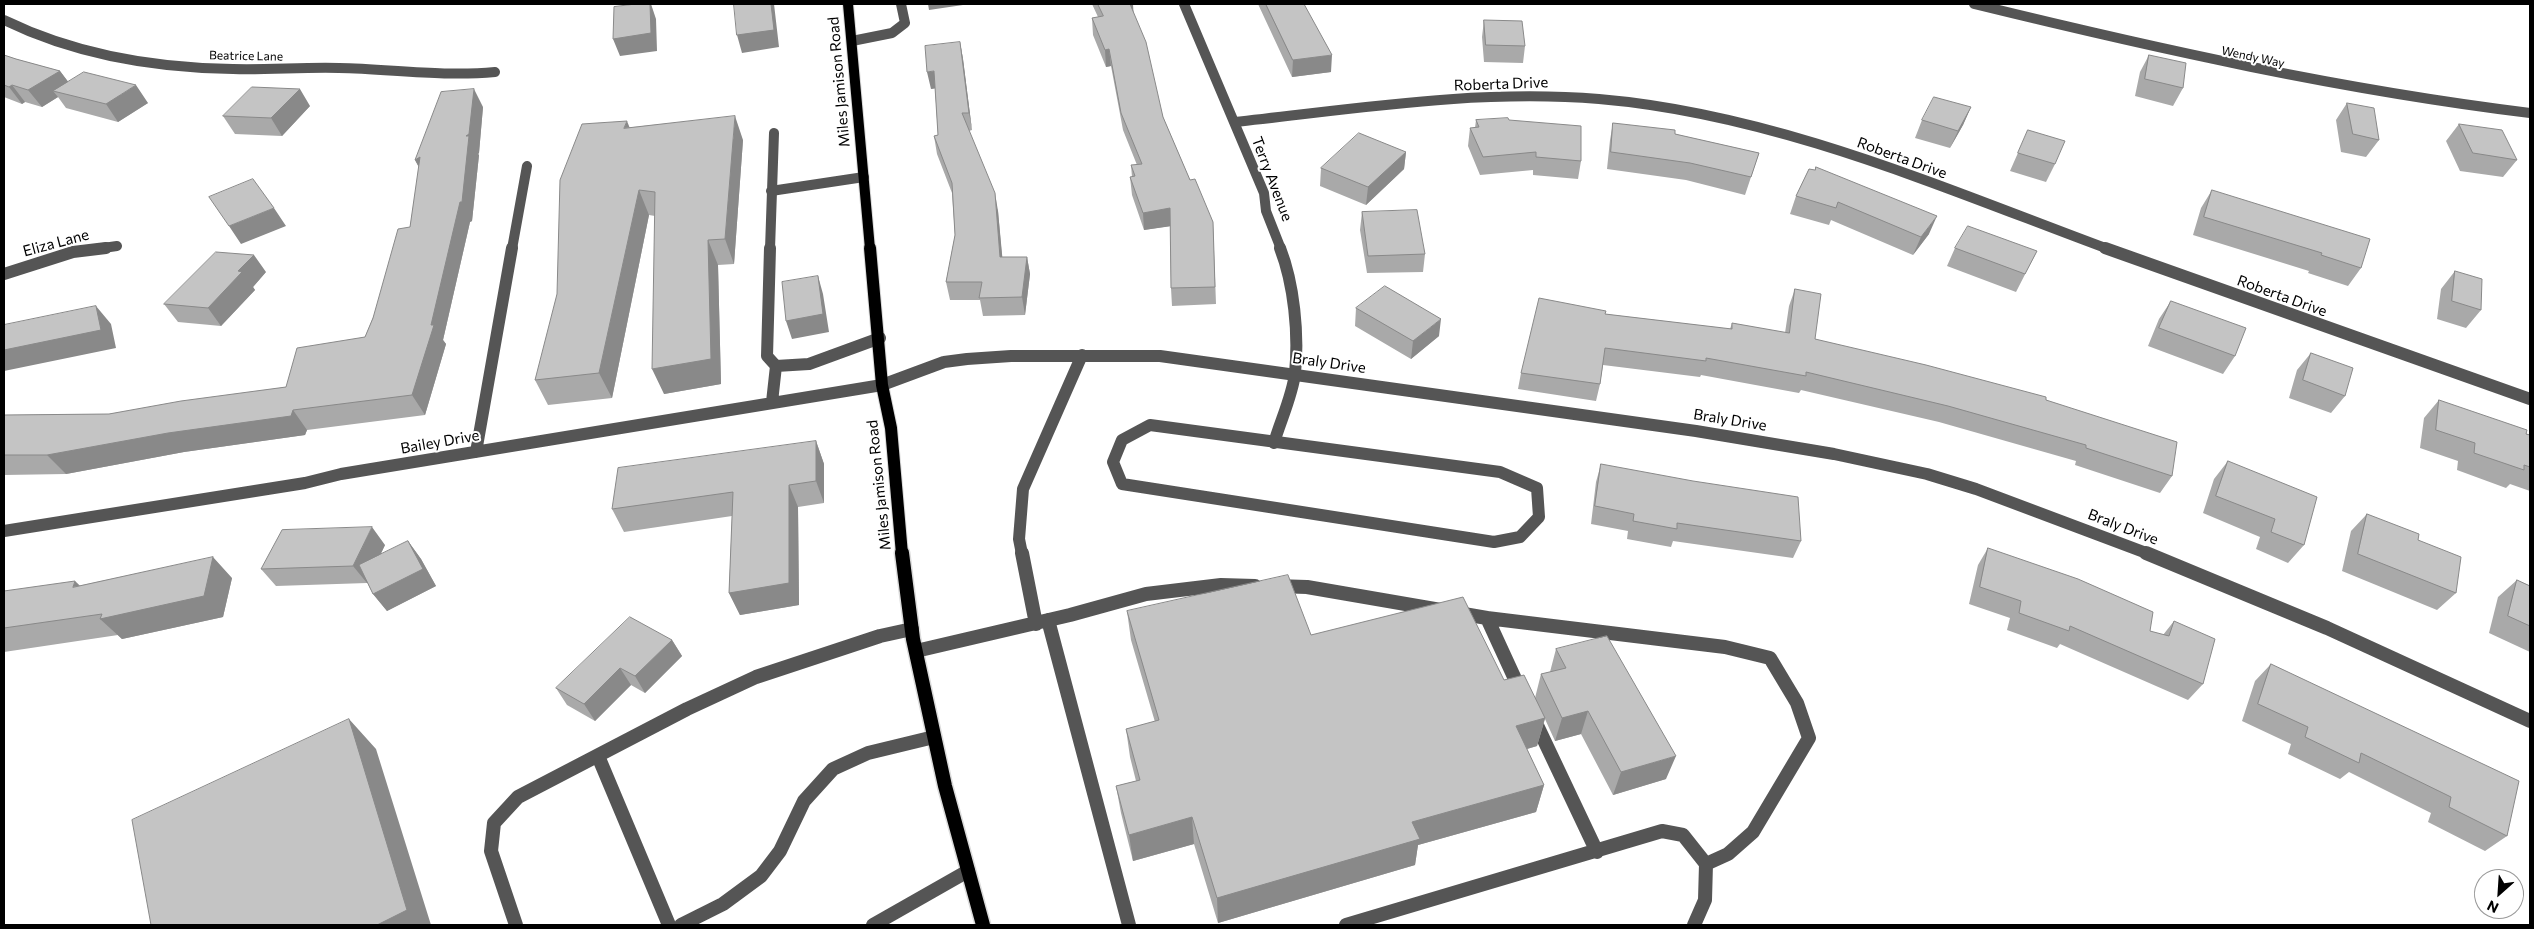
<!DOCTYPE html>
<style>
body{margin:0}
#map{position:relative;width:2534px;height:929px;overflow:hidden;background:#fff;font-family:Commissioner,sans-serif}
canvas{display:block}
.frame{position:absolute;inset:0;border:5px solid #000;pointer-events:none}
.north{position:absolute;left:2474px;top:869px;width:50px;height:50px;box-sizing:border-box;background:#fff;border:1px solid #999;border-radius:50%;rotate:206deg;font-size:14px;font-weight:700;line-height:20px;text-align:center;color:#000}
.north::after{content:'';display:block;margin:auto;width:18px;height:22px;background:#000;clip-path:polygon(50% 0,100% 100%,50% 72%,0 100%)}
</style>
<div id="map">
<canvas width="2534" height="929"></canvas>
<div class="frame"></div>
<div class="north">N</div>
</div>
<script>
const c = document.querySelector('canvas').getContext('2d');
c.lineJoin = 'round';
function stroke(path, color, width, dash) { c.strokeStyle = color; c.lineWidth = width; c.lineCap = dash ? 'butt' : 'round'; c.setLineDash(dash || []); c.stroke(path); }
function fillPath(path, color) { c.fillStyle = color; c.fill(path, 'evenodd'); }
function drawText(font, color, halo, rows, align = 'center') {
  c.font = font + ' Commissioner,sans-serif'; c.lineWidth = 4; c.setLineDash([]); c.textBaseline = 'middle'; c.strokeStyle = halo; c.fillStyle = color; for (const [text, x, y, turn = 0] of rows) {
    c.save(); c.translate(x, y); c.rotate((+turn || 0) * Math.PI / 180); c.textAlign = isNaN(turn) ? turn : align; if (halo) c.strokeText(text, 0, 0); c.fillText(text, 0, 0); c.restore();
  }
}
const majorFar2 = new Path2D(`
 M848 4 870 249`);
const majorFar1 = new Path2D(`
 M870 248 882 385 891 428 902 554`);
const major = new Path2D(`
 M902 553 913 639 945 786 983 925`);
stroke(majorFar2, '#dbdbdb', 12);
stroke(majorFar1, '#dbdbdb', 14);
stroke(major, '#dbdbdb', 17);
stroke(new Path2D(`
 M1184 4 1264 193 1266 211 1281 249
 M1974 4C2158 49 2342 90 2530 113
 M4 20C76 55 153 68 233 69 268 70 304 67 339 68 391 69 443 77 495 72
 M852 41 892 33 905 23 901 4
 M1234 122C1355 109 1476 89 1599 99 1776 114 1943 188 2108 249
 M771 191 864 177
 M96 249 117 246
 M512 249 527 166
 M770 249 774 133`), '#555', 10);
stroke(new Path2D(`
 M770 248 767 356 776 366 809 364 880 338
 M2105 248 2530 399
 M4 274 73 252 106 248
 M772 402 776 366
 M1150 425 1500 472 1537 488 1539 517 1520 537 1494 542 1122 484 1113 462 1122 440Z
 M1274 443C1280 422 1293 394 1295 373 1299 334 1294 284 1280 248
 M476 452 512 248
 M4 531 305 483 341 474 882 385 944 362 967 359 1011 356H1160L1696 431 1834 454 1927 474 1976 489 2149 554
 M1022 554 1019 539 1023 489 1082 355`), '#555', 12);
stroke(new Path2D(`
 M1022 553 1036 624
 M2146 553 2327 628 2530 721
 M1275 586 1307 587 1487 618 1521 692
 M1487 618 1725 647 1770 658 1797 703 1809 738 1753 832 1728 854 1706 864
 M1048 620 1129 925
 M916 651 1070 615 1146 594 1221 585 1255 586
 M1534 719 1597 852
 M598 756 669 925
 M516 925 491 851 494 823 518 797 687 709 756 677 880 636 912 629
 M681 925 723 904 761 876 780 851 804 801 833 769 868 753 934 737
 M873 925 968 871
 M1346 925 1662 831 1683 835 1706 864 1705 900 1694 925`), '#555', 14);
stroke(majorFar2, '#000', 10);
stroke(majorFar1, '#000', 12);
stroke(major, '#000', 14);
fillPath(new Path2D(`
 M1092 4H1133V13L1163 117 1190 180 1213 222 1216 304 1172 306 1171 288 1170 226 1144 230 1132 195 1130 177H1132L1131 165H1137L1123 130 1111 66 1106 67 1093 35 1092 18 1098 17Z
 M1258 4H1304L1331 72 1292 77Z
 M1484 20 1525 46 1523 63 1484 62 1482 37Z
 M960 42 963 59 972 130 969 131 998 211 1002 257H1027L1030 274 1025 315 983 316 980 300H950L946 282 955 235 952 193 937 154 934 136 938 135 935 88 931 89Z
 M4 55 16 59 60 71 68 82 148 103 118 122 66 108 58 97 42 107 25 102 22 104 4 97Z
 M2149 55 2183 88 2173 106 2135 96 2140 72Z
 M2347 103 2379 140 2366 157 2341 152 2336 120Z
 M310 106 282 136 235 134 223 116Z
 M483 107 479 153 478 154 479 155 472 221 470 222 443 340 446 344 425 415 307 430 305 435 184 452 66 474 4 475V415L109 414 286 387 365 337 410 227 419 167 415 160Z
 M1971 107 1963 125 1950 148 1915 138 1922 120Z
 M1476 120H1509L1581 161 1578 179 1533 175V170L1480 175 1468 146 1470 128H1475Z
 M1613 123 1675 134 1759 153 1745 195 1686 180 1607 169 1610 140Z
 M2459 124 2517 160 2503 177 2460 171 2446 141Z
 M629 127 743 140 734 264 718 265 721 384 664 394 655 216 649 215 612 398 548 405 535 380Z
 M2028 130 2055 164 2046 182 2010 171Z
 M1406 152 1404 169 1366 205 1320 186 1321 168Z
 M1809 169 1929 234 1913 255 1831 220 1829 225 1790 214 1796 196Z
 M2212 190 2361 268 2348 286 2308 273 2309 271 2193 235 2201 208Z
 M1362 212 1425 254 1423 272 1367 273 1360 230Z
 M1955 248 2037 251 2016 292 1947 266Z
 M2455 271 2481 310 2466 328 2437 319 2441 289Z
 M266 272 253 287 255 290 221 326 178 322 164 304Z
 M1795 289 1815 339 2046 400 2172 476 2160 493 2075 465 2076 461 1939 422 1801 390 1799 393 1701 375 1700 377 1603 365 1600 384 1596 401 1518 389 1521 373 1605 314 1730 329 1732 323 1785 333 1789 306Z
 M2171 301 2235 356 2223 374 2148 346 2159 319Z
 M1356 308 1439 336 1411 359 1355 326Z
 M2311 353 2345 396 2331 413 2289 398 2297 370Z
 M2439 400 2530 435V491L2510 484 2506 488 2457 470 2458 461 2420 448 2424 418Z
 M816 441 824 464V503L798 507 799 605 740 615 729 593 732 516 624 532 612 509Z
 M2228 461 2304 545 2288 563 2256 549 2260 537 2203 513 2214 479Z
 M1601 464 1801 541 1793 558 1673 541 1671 547 1627 539 1628 531 1591 524 1596 482Z
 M2367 514 2418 540 2456 593 2437 610 2342 571 2351 531Z
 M408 541 421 559 436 586 387 611 373 594 367 582V583L276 586 261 569 385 545 380 555Z
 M1988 548 2150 631 2163 635 2174 621 2203 684 2188 700 2060 644 2057 648 2007 630 2010 618 1969 604 1978 565Z
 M232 578 223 617 122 639 118 635 4 652V591Z
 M2517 580 2530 586V652L2489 633 2498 597Z
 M1127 611 1311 635 1504 680 1535 698 1541 674 1550 672 1556 649 1666 779 1613 795 1581 734 1555 741 1545 719 1537 746 1527 749 1544 785 1536 812 1418 845 1415 865 1218 923 1194 844 1133 861 1121 813 1116 786 1136 781 1130 757 1126 729 1155 722 1131 640Z
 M672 640 682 656 645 693 631 685 595 721 567 705 556 688Z
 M2271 664 2507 836 2485 851 2428 822 2431 813 2349 772 2340 779 2288 754 2291 744 2242 721 2255 681Z`), '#a9a9a9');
fillPath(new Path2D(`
 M650 4H651L656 19 657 51 620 56 613 39Z
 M771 4H774L779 47 742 53 737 35Z
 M928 4H962L963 5 929 10Z
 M1130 4H1133L1134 21Z
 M960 42 963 59 972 130 969 113Z
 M1109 49 1111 66 1106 67 1105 50Z
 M1332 55 1331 72 1292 77 1293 60Z
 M60 71 73 88 53 91 58 97 42 107 28 90Z
 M934 71 938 88 931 89 927 72Z
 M12 85 25 102 22 104 9 87Z
 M136 85 148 103 118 122 106 104Z
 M300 89 310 106 282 136 271 118Z
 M474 89 483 107 479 153 478 154 479 155 472 221 470 222 443 340 446 344 425 415 412 395 431 325Z
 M1971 107 1963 125 1950 148 1958 131Z
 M735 116 743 140 734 264 725 239Z
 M627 121 637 146 624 128Z
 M1406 152 1404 169 1366 205 1368 187Z
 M420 157 425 179 415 160Z
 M639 190 649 215 612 398 599 373Z
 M995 193 998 211 1004 275 1000 257Z
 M274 208 286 226 241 244 229 226Z
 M1170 208 1172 226 1144 230 1143 213Z
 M1937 216 1929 234 1913 255 1921 237Z
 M708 240 718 265 721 384 664 394 652 369Z
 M254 255 266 272 253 287 255 290 221 326 208 308 238 271Z
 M1027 257 1030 274 1025 315 1022 297Z
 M818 276 823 294 829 332 792 339 786 321Z
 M96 306 111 324 116 348 4 371V350Z
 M1441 319 1439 336 1411 359 1413 341Z
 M293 410 307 430 305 435 184 452 66 474 47 455Z
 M816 441 824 464V503L816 481Z
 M789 485 798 507 799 605 740 615 729 593Z
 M372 527 385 545 367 583 353 566Z
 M408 541 421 559 436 586 387 611 373 594Z
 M213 557 232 578 223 617 122 639 100 619Z
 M75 581 97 602 73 587Z
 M672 640 682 656 645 693 635 676Z
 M620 668 631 685 595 721 584 704Z
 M1588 711 1581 734 1555 741 1562 718Z
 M1545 718 1537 746 1509 754 1516 726Z
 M349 719 376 749 431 925H377Z
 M1676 756 1666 779 1613 795 1621 772Z
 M1544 785 1536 812 1418 845 1415 865 1218 923 1217 898 1412 822Z
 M1192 817 1194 844 1133 861 1129 835Z`), '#898989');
const building = new Path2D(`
 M636 4H650L651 33 613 39 614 7Z
 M734 4H771L774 30 737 35Z
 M1098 4H1133H1130L1146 42 1163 117 1190 180 1195 179 1213 222 1215 287 1171 288 1170 208 1143 213 1130 177 1135 176 1131 165 1142 164 1121 113 1109 49 1105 50 1092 18 1103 16Z
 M1266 4H1304L1332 55 1293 60Z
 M1484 20 1522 21 1525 46 1486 45Z
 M960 42 969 113H962L995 193 1000 257H1027L1022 297 979 298 982 282H946L955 235 952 183 934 136 938 135 934 71 927 72 925 46Z
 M4 55 16 59 60 71 28 90 12 85 9 87 4 85Z
 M2149 55 2186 63 2183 88 2145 79Z
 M84 72 136 85 106 104 53 91Z
 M252 87 300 89 271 118 223 116Z
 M474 89 469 134 466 136H469L462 202H460L431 325H434L412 395 293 410 291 416 168 433 47 455H4V415L109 414 181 401 286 387 297 348 365 337 373 318 398 229 410 227 420 157 415 160 441 92Z
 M1934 97 1971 107 1958 131 1922 120Z
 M2347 103 2374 108 2379 140 2353 134Z
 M735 116 725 239 708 240 711 359 652 369 655 192 639 190 599 373 535 380 557 294 560 180 582 124 627 121 624 128Z
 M1508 118 1509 120 1581 126V161L1536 157V152L1483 157 1470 128 1479 127 1476 120Z
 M1613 123 1675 130V134L1759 153 1751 177 1690 163 1611 152Z
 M2459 124 2502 130 2517 160 2473 153Z
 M2028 130 2065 141 2055 164 2018 153Z
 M1359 133 1406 152 1368 187 1321 168Z
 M1816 167 1937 216 1921 237 1838 202 1836 208 1796 196 1809 169 1815 170Z
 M253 179 274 208 229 226 209 197Z
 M2212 190 2370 239 2361 268 2321 255 2322 253 2204 217Z
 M1417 210 1425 254 1368 256 1362 212Z
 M1968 226 2037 251 2025 274 1955 248Z
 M216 252 254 255 238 271 242 272 208 308 164 304Z
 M2455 271 2482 279 2481 310 2452 301Z
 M818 276 823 314 786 321 782 282Z
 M1385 286 1441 319 1413 341 1356 308Z
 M1795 289 1821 294 1815 339 1926 365 2046 397V400L2177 442 2172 476 2086 448V445L1948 406 1806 372V376L1706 358V361L1605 348 1600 384 1521 373 1539 298 1606 311 1605 314 1732 329V323L1789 333Z
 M2171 301 2246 328 2235 356 2159 328Z
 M96 306 101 330 4 350V325Z
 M2311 353 2353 368 2345 396 2303 380Z
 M2439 400 2527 430 2526 434 2530 435V467L2524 465V470L2474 453 2475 443 2436 430Z
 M816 441V481L789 485V583L729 593 733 492 612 509 618 468Z
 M2228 461 2317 497 2304 545 2271 532 2275 519 2216 496Z
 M1601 464 1693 481 1798 497 1801 541 1677 523V529L1633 521 1634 514 1595 506Z
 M2367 514 2419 534 2418 540 2461 557 2456 593 2358 554Z
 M372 527 353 566 261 569 282 530Z
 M408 541 423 569 373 594 359 565Z
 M1988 548 2078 579 2153 612 2150 631 2169 636 2174 621 2215 639 2203 684 2070 626 2069 631 2019 613 2021 601 1980 587Z
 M213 557 204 596 100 619 102 614 4 628V591L75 581 73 587Z
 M1288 575 1311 635 1463 597 1504 680 1524 675 1545 718 1516 726 1544 785 1412 822 1420 839 1217 898 1192 817 1129 835 1116 786 1140 780 1126 729 1159 720 1127 611Z
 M2517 580 2530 586V626L2508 616Z
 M630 617 672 640 635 676 620 668 584 704 556 688Z
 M1607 636 1676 756 1621 772 1588 711 1562 718 1541 674 1566 668 1556 649Z
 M2271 664 2519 781 2507 836 2449 807 2451 797 2361 753 2359 763 2305 737 2308 727 2258 704Z
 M349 719 407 910 377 925H151L132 820Z`);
fillPath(building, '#c4c4c4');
stroke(building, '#898989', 1);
drawText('12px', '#000', '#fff', [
 ["Beatrice Lane",246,56,1],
 ["Wendy Way",2253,57,12]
]);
drawText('15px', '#000', '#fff', [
 ["Miles Jamison Road",839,82,-95],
 ["Roberta Drive",1501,84,-2],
 ["Roberta Drive",1902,158,20],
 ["Terry Avenue",1272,179,69],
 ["Eliza Lane",56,243,-15],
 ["Roberta Drive",2282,296,20],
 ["Braly Drive",1329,363,8],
 ["Braly Drive",1730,420,9],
 ["Bailey Drive",440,442,-10],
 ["Miles Jamison Road",879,485,-96],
 ["Braly Drive",2123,527,21]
]);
</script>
